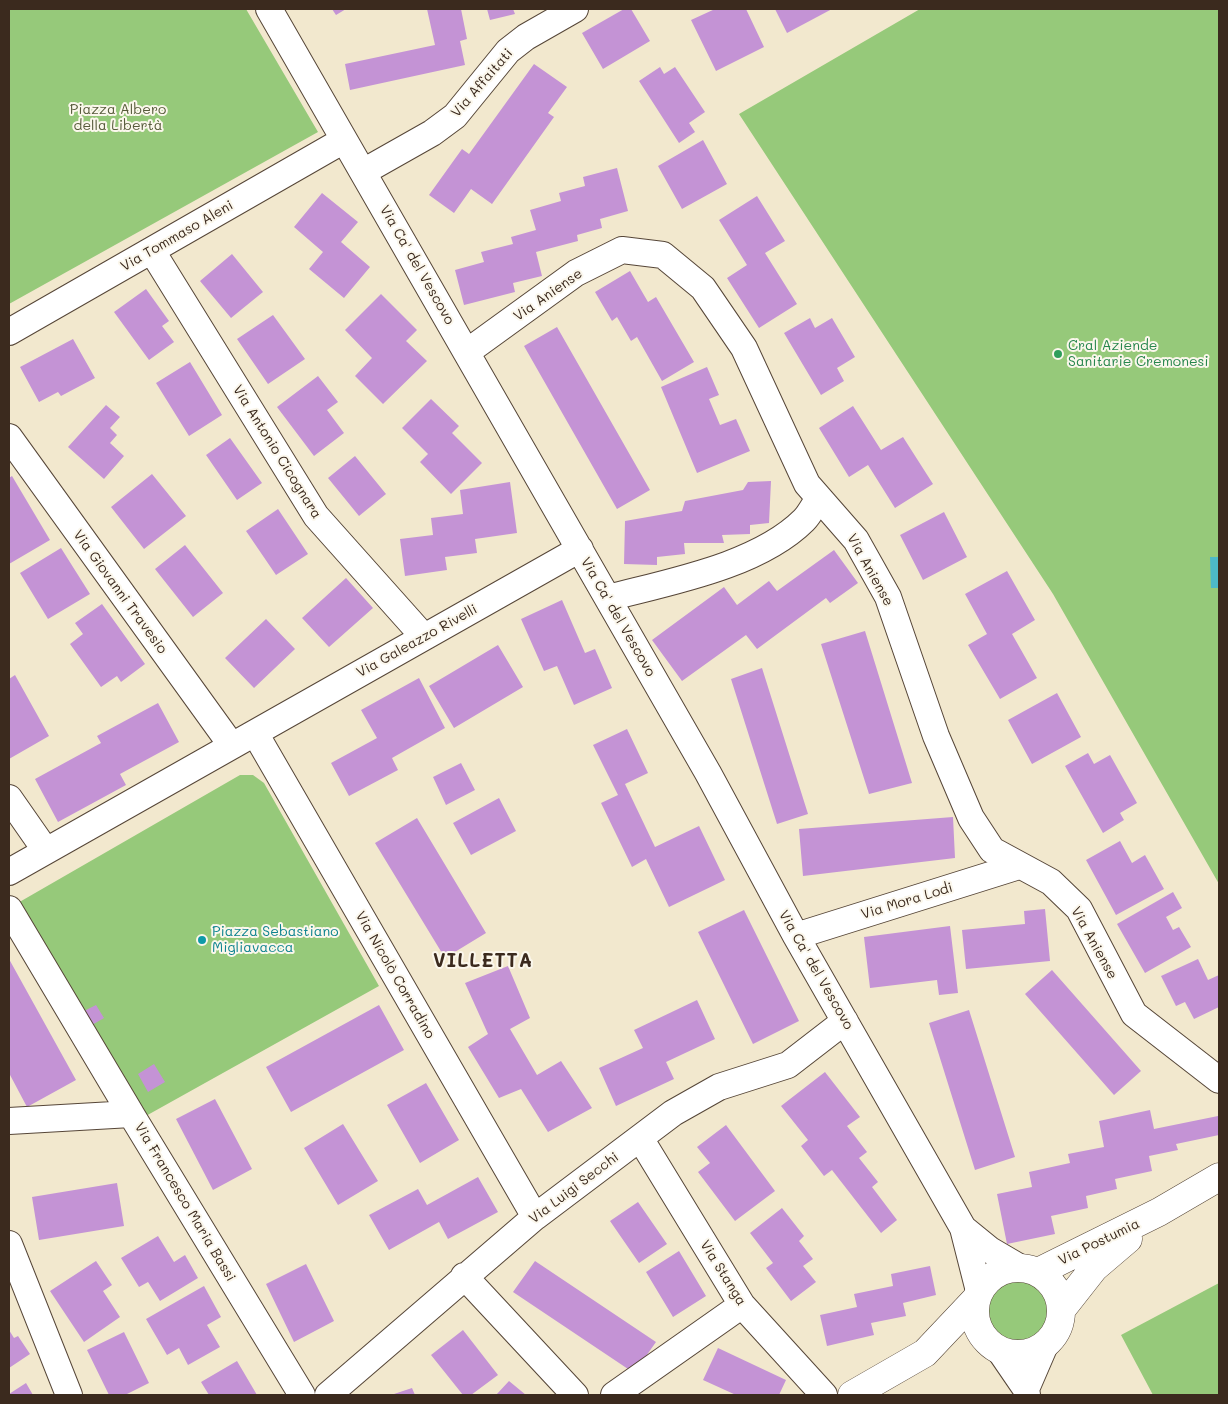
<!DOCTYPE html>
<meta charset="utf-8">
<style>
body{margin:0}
#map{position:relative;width:1228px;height:1404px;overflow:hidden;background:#f2e8ce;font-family:Mali,sans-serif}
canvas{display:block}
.frame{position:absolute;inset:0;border:10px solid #3b2a1e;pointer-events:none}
</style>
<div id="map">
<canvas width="1228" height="1404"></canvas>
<div class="frame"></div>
</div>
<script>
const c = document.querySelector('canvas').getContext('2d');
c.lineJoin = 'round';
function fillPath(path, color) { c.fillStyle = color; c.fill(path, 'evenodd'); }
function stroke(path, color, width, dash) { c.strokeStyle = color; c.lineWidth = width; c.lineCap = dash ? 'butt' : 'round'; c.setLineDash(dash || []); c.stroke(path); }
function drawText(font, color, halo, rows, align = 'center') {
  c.font = font + ' Mali,sans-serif'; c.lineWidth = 4; c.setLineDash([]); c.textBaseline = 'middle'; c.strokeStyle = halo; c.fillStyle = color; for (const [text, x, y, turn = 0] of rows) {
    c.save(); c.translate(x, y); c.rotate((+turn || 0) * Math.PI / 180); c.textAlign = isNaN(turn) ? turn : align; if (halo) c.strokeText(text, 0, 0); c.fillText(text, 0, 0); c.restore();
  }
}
fillPath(new Path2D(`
 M9 9H246L318 132 9 304Z
 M920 9H1219V884L1053 594 739 114Z
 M240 775H253L264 783 379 986 144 1117 16 904Z
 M987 1311a31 31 0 1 1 62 0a31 31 0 1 1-62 0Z
 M1219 1283V1395H1153L1121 1335Z`), '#96c97a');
fillPath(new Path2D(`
 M1210 557H1219V588H1211Z`), '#4db9c8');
fillPath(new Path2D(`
 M332 9H346L336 15Z
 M427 9H461L467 39 460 41 465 65 350 90 345 64 435 45Z
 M487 9H513L515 14 490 20Z
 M624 9H631L650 41 603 69 582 33Z
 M715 9H746L764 47 716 71 691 20Z
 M775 9H832L787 33Z
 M534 64 567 87 548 113 554 117 492 204 471 189 454 213 429 195 462 149 469 154Z
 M660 67 664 74 675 67 705 112 689 123 695 132 679 143 639 81Z
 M703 140 727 184 682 209 658 166Z
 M617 168 628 211 600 219 602 228 577 235 578 241 536 252 542 276 513 283 515 292 464 305 455 270 484 262 481 252 513 244 511 237 536 230 530 210 561 201 559 193 585 186 583 177Z
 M322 193 358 222 341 242 370 267 344 298 309 269 323 252 294 227Z
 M757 196 785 241 765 253 797 304 759 328 727 278 747 265 719 220Z
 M232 254 263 292 231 318 200 281Z
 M630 271 648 302 656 297 694 362 662 381 637 337 631 341 617 317 612 321 595 292Z
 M146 289 169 321 162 326 174 342 149 360 114 312Z
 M381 294 417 330 406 341 427 361 383 404 355 376 372 358 345 330Z
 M273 315 305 359 268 384 237 339Z
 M810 318 815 328 832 318 855 357 837 368 844 381 821 395 784 333Z
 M557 327 650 490 617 509 524 346Z
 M73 339 95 378 61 396 58 392 39 402 20 367Z
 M190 362 222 415 189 436 156 383Z
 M707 367 719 395 709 399 720 425 736 419 750 451 697 473 661 387Z
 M318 376 338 402 327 410 344 433 314 456 277 407Z
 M431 399 459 426 452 433 482 463 451 494 420 462 428 454 402 428Z
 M106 405 120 417 110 428 117 435 110 443 124 456 104 479 68 447Z
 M853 406 881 450 903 437 933 484 895 508 868 465 849 477 819 428Z
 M230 438 262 483 237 500 206 455Z
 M355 456 386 494 359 516 328 478Z
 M152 474 186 516 144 549 111 507Z
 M12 476 50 540 9 564V478Z
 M771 481 769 523 750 525V534L722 535 724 543H684L685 554 657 557V565L624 564 625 521 682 511 685 501 743 490 748 482Z
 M510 482 517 533 475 539 477 553 445 557 447 570 405 576 400 539 433 535 431 518 463 514 460 490Z
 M278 509 308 554 276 575 246 531Z
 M944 512 967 557 923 580 900 535Z
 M185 545 223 593 193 617 155 569Z
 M61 548 90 594 48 619 20 573Z
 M834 550 858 583 830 603 826 598 757 649 746 635 682 681 652 640 724 587 737 605 769 581 777 591Z
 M1007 571 1035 620 1012 634 1037 678 1000 699 968 645 987 634 965 594Z
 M346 578 373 608 329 647 302 618Z
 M562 600 585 653 595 649 612 688 574 705 557 666 544 671 521 619Z
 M102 604 145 664 121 682 117 676 101 687 70 644 83 634 75 623Z
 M266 619 295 649 254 688 225 658Z
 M865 631 912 783 869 794 821 644Z
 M498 645 523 687 454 728 429 686Z
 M762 668 808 814 777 824 731 679Z
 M15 675 49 736 9 759V679Z
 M419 678 445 728 392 758 398 770 349 796 331 763 377 738 361 710Z
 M1057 693 1081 737 1032 764 1008 720Z
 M158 703 179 742 120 774 126 785 58 822 35 779 101 743 97 736Z
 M627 729 648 773 625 784 655 847 699 826 725 880 669 907 646 859 632 867 601 803 618 795 593 745Z
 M1088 753 1094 764 1110 755 1137 803 1120 813 1124 820 1103 833 1065 766Z
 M461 763 475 790 446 805 433 777Z
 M499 798 516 831 471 855 453 823Z
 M953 817 955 858 803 876 799 829Z
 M417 818 486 933 445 958 375 843Z
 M1120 841 1132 863 1145 855 1164 889 1116 915 1086 860Z
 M1173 892 1182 908 1166 917 1173 930 1179 927 1191 947 1145 973 1117 924Z
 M1045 909 1050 961 966 969 962 930 1025 924 1024 911Z
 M744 910 799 1021 753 1044 698 932Z
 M950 926 958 993 939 995 937 980 870 988 864 937Z
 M9 959 76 1080 27 1107 9 1073Z
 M1198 959 1208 980 1219 975V1007L1194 1019 1185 1002 1176 1006 1161 976Z
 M508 966 530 1018 510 1029 537 1075 561 1061 592 1108 548 1132 521 1089 499 1098 468 1047 488 1034 465 983Z
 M1052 970 1141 1071 1114 1095 1025 994Z
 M697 1000 715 1039 666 1062 674 1079 616 1106 599 1068 643 1048 634 1030Z
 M96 1005 104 1018 92 1025 84 1011Z
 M379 1005 404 1050 291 1112 266 1067Z
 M969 1010 1015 1157 975 1170 929 1023Z
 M154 1064 165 1082 148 1092 138 1074Z
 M825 1072 860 1117 847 1126 867 1152 859 1158 878 1182 872 1187 897 1220 881 1233 832 1170 824 1176 801 1146 808 1140 781 1106Z
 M426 1083 459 1140 420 1163 387 1105Z
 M215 1099 252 1169 213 1190 176 1119Z
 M1150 1110 1154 1129 1218 1116 1219 1135 1176 1144 1178 1150 1149 1156 1152 1171 1115 1179 1117 1189 1086 1196 1088 1208 1051 1216 1055 1234 1007 1244 997 1194 1032 1187 1029 1172 1070 1163 1068 1154 1104 1147 1099 1121Z
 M343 1124 378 1181 338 1205 304 1148Z
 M726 1125 775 1191 735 1221 698 1172 710 1163 697 1147Z
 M478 1177 498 1212 448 1239 439 1222 389 1250 369 1215 418 1189 427 1205Z
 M117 1183 124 1226 39 1240 32 1197Z
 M638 1202 667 1244 639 1263 610 1221Z
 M782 1208 804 1236 799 1241 813 1259 803 1266 816 1282 791 1301 766 1268 773 1263 750 1233Z
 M158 1236 174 1262 185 1255 198 1278 160 1301 148 1282 139 1287 121 1258Z
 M679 1251 706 1296 673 1317 646 1272Z
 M96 1261 112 1285 103 1291 120 1317 84 1342 50 1291Z
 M535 1261 656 1342 634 1373 513 1292Z
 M306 1264 334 1321 294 1342 266 1284Z
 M930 1266 936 1295 903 1303 906 1316 871 1323 874 1335 827 1346 820 1315 857 1307 854 1294 893 1286 891 1274Z
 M204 1286 221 1317 207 1325 220 1347 188 1365 179 1348 167 1355 146 1319Z
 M9 1330 14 1338 18 1336 30 1354 9 1368Z
 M463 1330 498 1375 471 1395H463L431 1355Z
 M124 1332 149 1383 125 1395H109L87 1350Z
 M718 1348 786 1380 779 1395H736L703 1380Z
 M237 1361 257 1395H209L201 1382Z
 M509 1381 526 1395H496Z
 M26 1383 33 1395H9V1394Z
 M412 1388 415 1395H391Z`), '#c493d5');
const minor = new Path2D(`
 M269 9 708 773 796 936 963 1228 979 1291
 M363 172 432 133 455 116 508 51 526 37 575 9
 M152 251 316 516 424 637
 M9 332 344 140
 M467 352 576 273 622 250 663 255 703 288 744 348 807 484 856 540 888 597 936 736 971 818 992 850 1051 882 1079 909 1134 1014 1219 1080
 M9 437 232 746
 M608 598C669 582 758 566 804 520 810 514 814 505 819 498
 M255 733 535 1217
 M9 798 46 851
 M9 872 580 549
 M9 909 131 1114
 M796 936 1019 866
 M9 1121 131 1114 302 1395
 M640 1138 742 1305 824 1395
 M963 1228 990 1250 1019 1267
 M9 1244 69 1395
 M464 1276 575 1395
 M1000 1351 1026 1389 1027 1395
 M1026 1389 1045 1345
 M328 1395 535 1217 673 1113 719 1087 788 1065 845 1021
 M614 1395 742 1305`);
const tertiary = new Path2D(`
 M975 1311a43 43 0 1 1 86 0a43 43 0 1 1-86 0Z
 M1038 1272 1159 1212 1219 1177
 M1061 1310 1094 1268 1128 1239
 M852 1395 925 1353 976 1299`);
stroke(minor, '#564638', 28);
stroke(tertiary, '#564638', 29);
stroke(minor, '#fff', 26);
stroke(tertiary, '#fff', 28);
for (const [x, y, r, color] of [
 [1058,354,5,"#2e9e5b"],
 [202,940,5,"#0f9aa8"]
]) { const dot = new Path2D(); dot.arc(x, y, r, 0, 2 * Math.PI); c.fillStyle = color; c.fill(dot); stroke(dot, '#fbf7ec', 2); }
drawText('14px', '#3b2a1e', '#fbf7ec', [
 ["Via Affaitati",482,83,-49],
 ["Via Tommaso Aleni",177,236,-30],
 ["Via Ca' del Vescovo",417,265,60],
 ["Via Aniense",548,295,-35],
 ["Via Antonio Cicognara",277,452,58],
 ["Via Aniense",870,570,61],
 ["Via Giovanni Travesio",120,592,54],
 ["Via Ca' del Vescovo",618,617,60],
 ["Via Galeazzo Rivelli",417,641,-29],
 ["Via Mora Lodi",907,901,-17],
 ["Via Aniense",1094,943,61],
 ["Via Ca' del Vescovo",816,970,60],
 ["Via Nicolò Corradino",395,975,60],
 ["Via Luigi Secchi",574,1188,-37],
 ["Via Francesco Maria Bassi",185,1202,59],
 ["Via Postumia",1099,1242,-26],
 ["Via Stanga",723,1273,58]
]);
drawText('14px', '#565a3a', '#fbf7ec', [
 ["Piazza Albero",118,110],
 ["della Libertà",118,126]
]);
drawText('14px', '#27864d', '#fbf7ec', [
 ["Cral Aziende",1068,346],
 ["Sanitarie Cremonesi",1068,362]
], 'left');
drawText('14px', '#0d838f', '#fbf7ec', [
 ["Piazza Sebastiano",212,932],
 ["Migliavacca",212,948]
], 'left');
c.letterSpacing = '1px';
drawText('bold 19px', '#3b2a1e', '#fbf7ec', [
 ["VILLETTA",483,961]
]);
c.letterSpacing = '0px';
</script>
